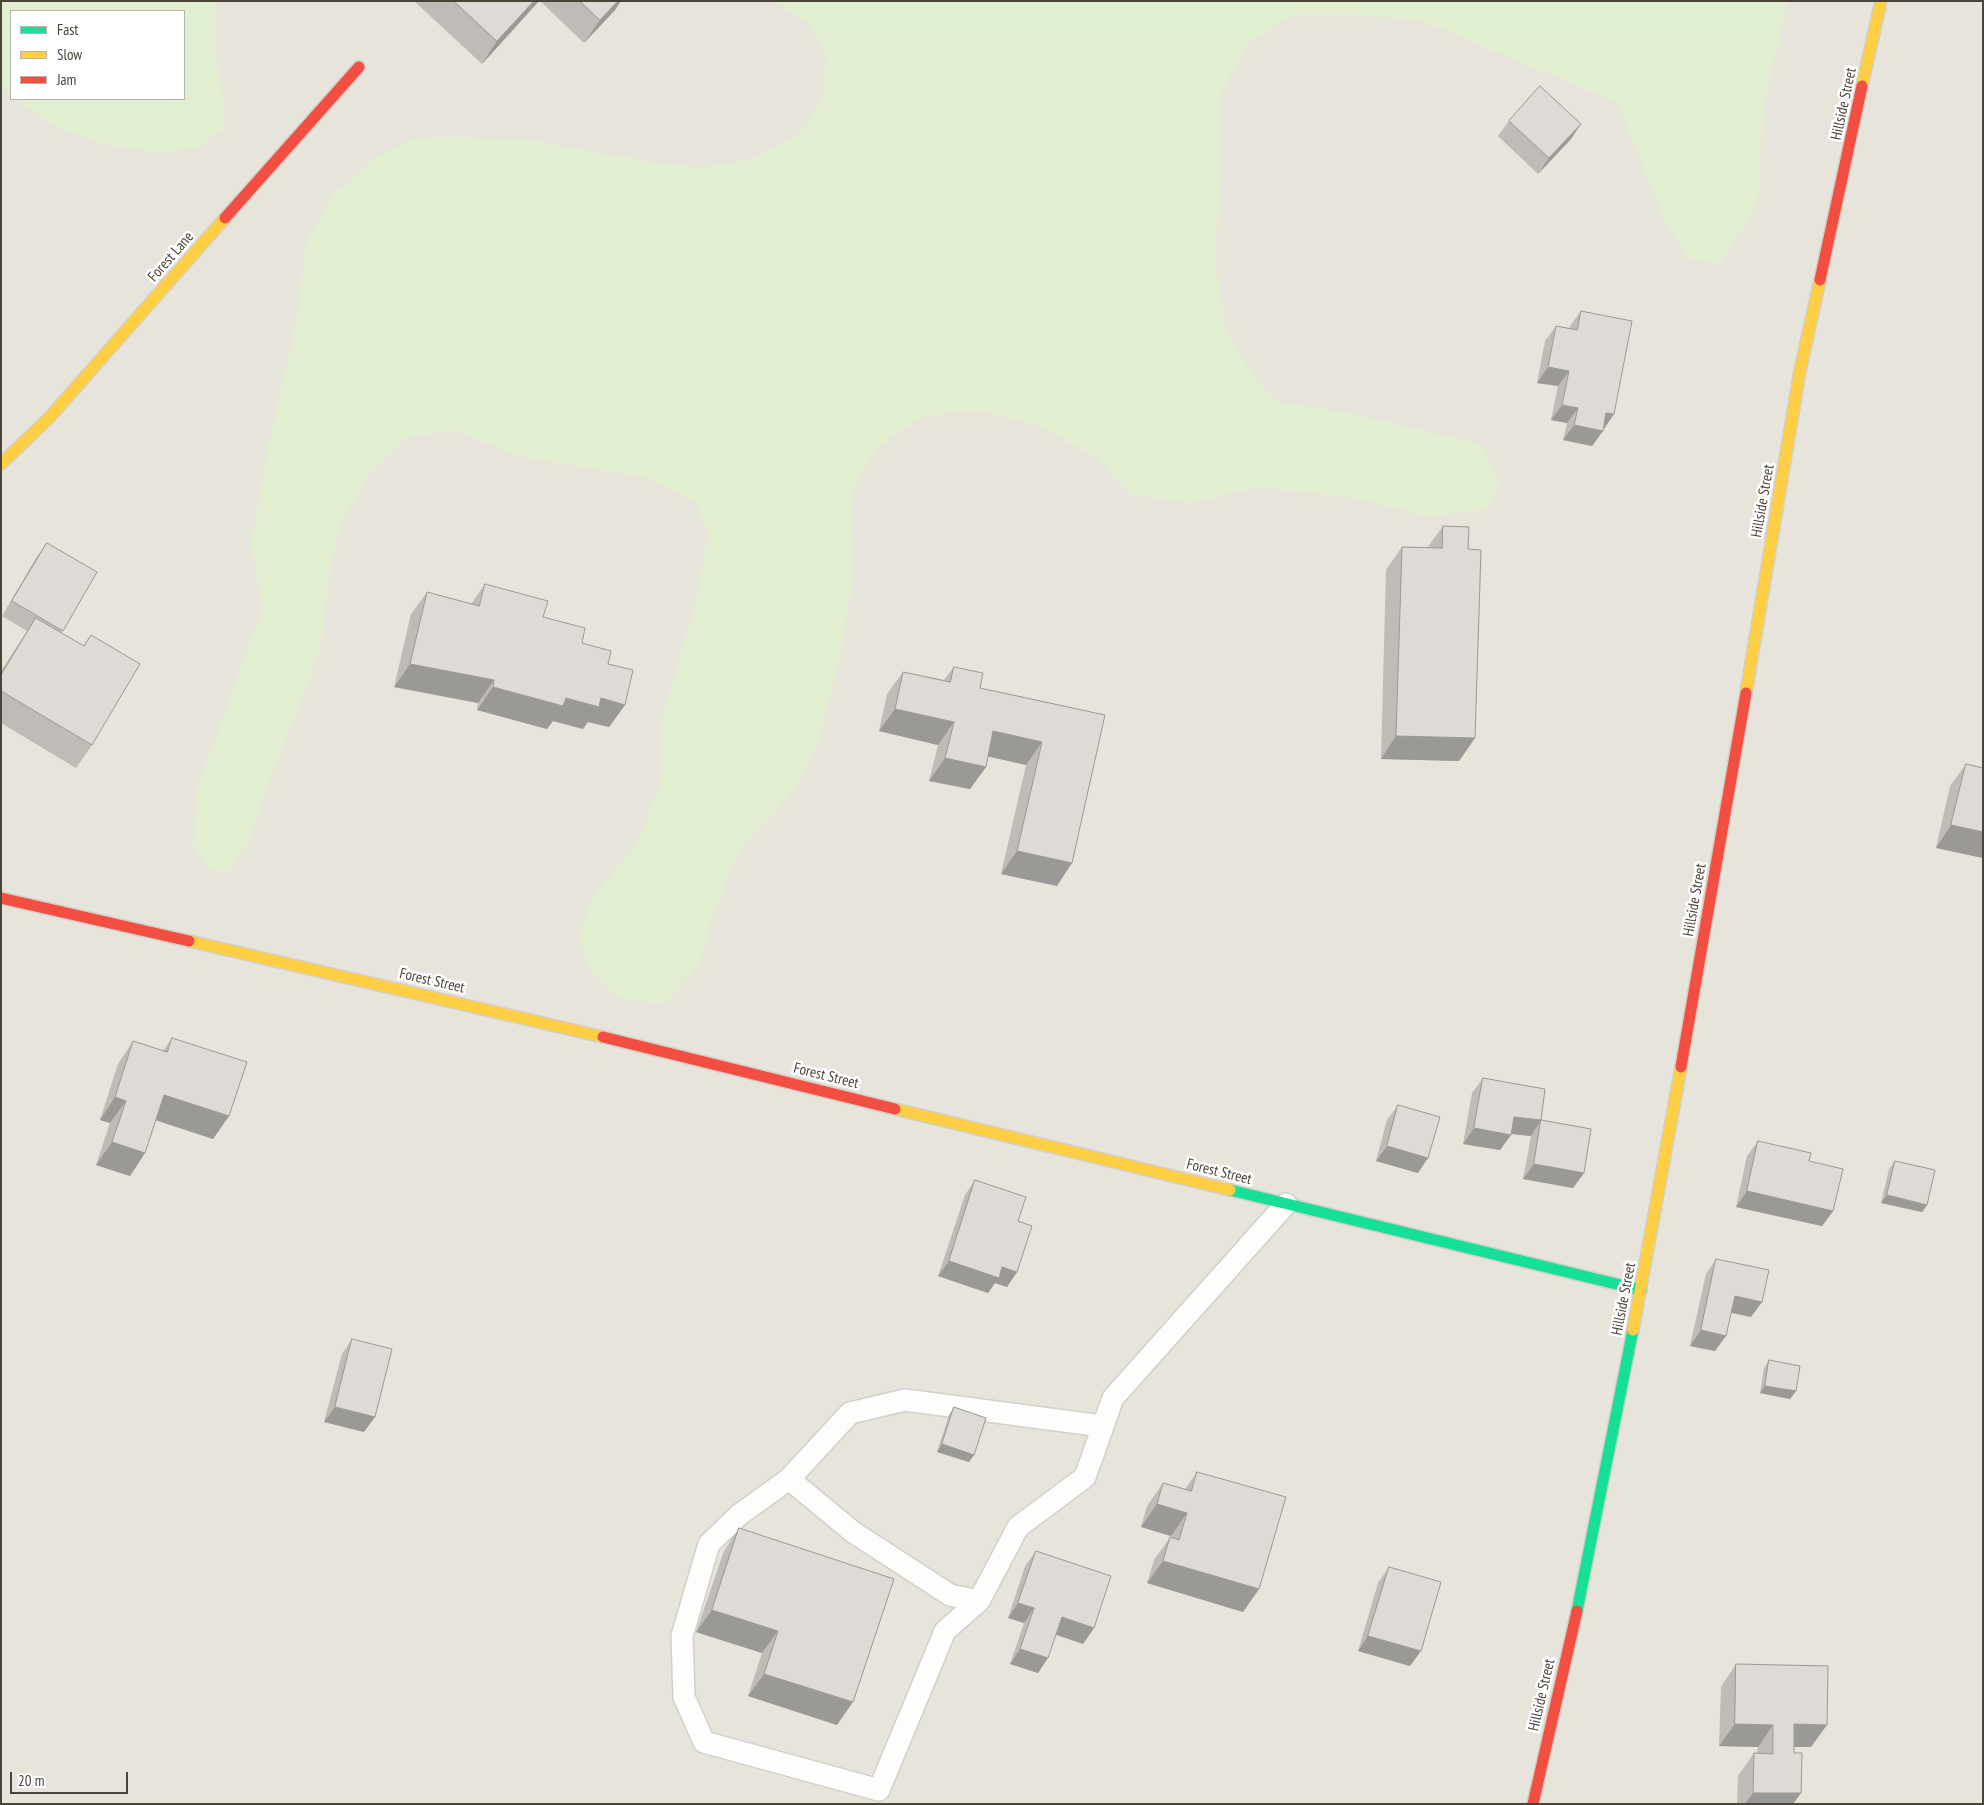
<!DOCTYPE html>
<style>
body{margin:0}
#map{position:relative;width:1984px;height:1805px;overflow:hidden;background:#f4f2ee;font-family:"PT Sans Narrow",sans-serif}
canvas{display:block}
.frame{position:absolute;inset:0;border:2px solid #4b4439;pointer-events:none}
.legend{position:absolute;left:10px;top:10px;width:175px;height:90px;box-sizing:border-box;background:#fff;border:1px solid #b7b4b0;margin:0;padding:6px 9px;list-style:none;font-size:15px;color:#4b4439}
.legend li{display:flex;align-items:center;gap:10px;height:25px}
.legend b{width:25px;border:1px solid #b7b4b0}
.scale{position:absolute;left:10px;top:1772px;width:118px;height:22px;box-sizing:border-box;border:2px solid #4b4439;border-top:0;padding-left:6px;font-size:15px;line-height:18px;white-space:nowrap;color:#4b4439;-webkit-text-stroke:4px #fff;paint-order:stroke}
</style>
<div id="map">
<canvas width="1984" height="1805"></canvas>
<div class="frame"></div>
<ul class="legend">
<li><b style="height:6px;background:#16e098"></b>Fast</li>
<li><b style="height:6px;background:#ffcf43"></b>Slow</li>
<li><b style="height:6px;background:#f24e42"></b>Jam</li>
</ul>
<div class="scale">20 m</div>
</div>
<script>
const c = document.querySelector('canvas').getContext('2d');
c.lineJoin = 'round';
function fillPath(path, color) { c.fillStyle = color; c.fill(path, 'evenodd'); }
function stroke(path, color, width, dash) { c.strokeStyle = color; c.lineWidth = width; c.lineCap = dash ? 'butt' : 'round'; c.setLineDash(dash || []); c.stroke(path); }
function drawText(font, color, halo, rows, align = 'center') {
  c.font = font + ' "PT Sans Narrow",sans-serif'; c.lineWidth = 5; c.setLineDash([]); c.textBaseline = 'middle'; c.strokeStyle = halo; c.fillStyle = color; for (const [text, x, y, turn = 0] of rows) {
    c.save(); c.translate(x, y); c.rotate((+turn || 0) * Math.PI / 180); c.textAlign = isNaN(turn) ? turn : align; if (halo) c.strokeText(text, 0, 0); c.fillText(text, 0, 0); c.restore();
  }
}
fillPath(new Path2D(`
 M1 1H1983V1804H1ZM11 11H184V99H11Z`), '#e7e4dc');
fillPath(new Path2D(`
 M1 1H215L216 52 223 97V129L198 148 160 153 104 144 55 127 17 99H184V11H11V94L1 87Z
 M773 1H1788L1763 109 1758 203 1720 265 1687 257 1667 226 1617 103 1421 20 1354 15H1293L1248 43 1222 92 1221 174 1215 261 1226 328 1251 372 1277 402 1350 413 1483 445 1499 484 1487 510 1425 516 1361 499 1256 487 1192 503 1132 495 1093 455 1035 425 978 410 923 417 879 446 850 494 854 570 841 653 821 735 794 791 741 848 713 914 700 966 664 1003 620 999 590 969 578 936 594 895 638 843 660 783 662 719 698 593 708 531 695 502 646 478 521 457 452 430 407 438 373 470 340 524 329 579 320 652 267 789 248 843 228 872 209 870 193 847 195 794 262 609 251 543 269 442 297 320 306 241 334 194 375 159 414 138 459 137 527 140 644 161 705 168 756 158 801 132 823 98 826 54 812 26Z`), '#e1eecf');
const lane = new Path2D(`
 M789 1479 850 1413 905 1400 1102 1426
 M979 1601 950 1595 853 1532 789 1479 739 1515 709 1544 682 1636 684 1697 704 1742 879 1790 945 1631 979 1601 1018 1527 1085 1477 1113 1398 1286 1204`);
const fast = new Path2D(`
 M1230 1190 1641 1290
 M1577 1611 1633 1330`);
const slow = new Path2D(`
 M1862 86 1881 1
 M1 464 49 418 225 218
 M1746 693 1800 371 1820 280
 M189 941 603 1037
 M895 1109 1230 1190
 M1633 1330 1681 1067`);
const jam = new Path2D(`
 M225 218 359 67
 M1820 280 1862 86
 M1 898 189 941
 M603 1037 895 1109
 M1681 1067 1746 693
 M1533 1804 1577 1611`);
stroke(lane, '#d2d0cb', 24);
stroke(fast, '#d3cfc5', 14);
stroke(slow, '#d3cfc5', 14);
stroke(jam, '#d3cfc5', 14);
stroke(lane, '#fdfdfc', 21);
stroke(fast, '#16e098', 11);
stroke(slow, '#ffcf43', 11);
stroke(jam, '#f24e42', 11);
fillPath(new Path2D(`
 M414 1H539L482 64Z
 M540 1H621L615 10 584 43Z
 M1509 121 1571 139 1538 174 1498 136Z
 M1581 311 1614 414 1592 446 1563 440 1567 423 1551 420 1558 386 1537 383 1545 341 1556 326 1570 328V326Z
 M1443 526 1468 549 1475 738 1459 761 1381 759 1386 570 1402 547 1427 548Z
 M47 543 97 572 61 633 83 646 91 635 92 745 76 768 1 723V671L27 631 2 616 36 558Z
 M485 584 543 617 582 643 608 664 625 705 609 727 588 722 583 729 553 721 547 729 477 710 478 703 394 687 411 614 427 592 471 604Z
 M954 667 980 688 1105 715 1057 886 1001 874 1026 765 988 756 986 767 970 789 929 781 938 745 879 731 887 694 903 672 944 680Z
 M1966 764 1983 768V858L1936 848 1950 786Z
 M172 1038 229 1116 213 1139 156 1120 145 1153 130 1176 96 1165 110 1123 100 1120 118 1064 133 1041 163 1051Z
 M1483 1078 1541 1120 1584 1173 1573 1188 1523 1179 1531 1136 1511 1134 1500 1150 1463 1144 1472 1093Z
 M1398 1105 1418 1173 1376 1161 1387 1120Z
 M1758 1141 1833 1211 1822 1226 1736 1207 1747 1156Z
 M1895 1161 1927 1205 1922 1212 1881 1203 1889 1169Z
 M975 1180 1018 1221 1007 1287 995 1283 988 1293 938 1276 965 1195Z
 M1716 1259 1751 1317 1731 1313 1715 1351 1690 1346 1706 1274Z
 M352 1339 364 1432 324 1422 342 1354Z
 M1769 1360 1796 1391 1790 1399 1760 1393 1764 1368Z
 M954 1407 969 1462 937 1452 949 1415Z
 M1197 1472 1259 1589 1243 1612 1147 1583 1154 1560 1171 1536 1141 1527 1147 1506 1163 1483 1185 1489Z
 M739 1528 837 1725 748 1696 762 1653 696 1632 724 1551Z
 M1036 1551 1094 1628 1083 1644 1056 1634 1038 1673 1010 1664 1024 1623 1008 1618 1025 1566Z
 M1389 1567 1410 1666 1358 1651 1378 1583Z
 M1736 1664 1811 1747H1794V1753L1801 1793 1793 1804H1737L1738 1776 1754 1753H1757L1758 1747 1719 1746 1721 1687Z`), '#bfbcb8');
fillPath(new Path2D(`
 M534 1H539L482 64 497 41Z
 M618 1H621L615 10 584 43 600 20Z
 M1581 124 1571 139 1538 174 1549 158Z
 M1548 367 1569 371 1558 386 1537 383Z
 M1562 405 1578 408 1567 423 1551 420Z
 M1606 413 1614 414 1603 430Z
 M1574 425 1603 431 1592 446 1563 440Z
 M410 664 494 680 478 703 394 687Z
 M493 687 566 698H601L625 705 609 727 588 722 583 729 553 721 547 729 477 710Z
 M895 709 954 722 938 745 879 731Z
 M993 731 1042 742 1026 765 977 754Z
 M1396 736 1475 738 1459 761 1381 759Z
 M945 758 986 767 970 789 929 781Z
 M1951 825 1983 832V858L1936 848Z
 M1017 851 1072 863 1057 886 1001 874Z
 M164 1095 229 1116 213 1139 149 1118Z
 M115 1097 126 1101 110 1123 100 1120Z
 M1514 1117 1541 1120 1531 1136 1503 1133Z
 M1474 1128 1511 1135 1500 1150 1463 1144Z
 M112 1142 145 1153 130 1176 96 1165Z
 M1387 1146 1428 1158 1418 1173 1376 1161Z
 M1534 1164 1584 1173 1573 1188 1523 1179Z
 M1747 1191 1833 1211 1822 1226 1736 1207Z
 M1887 1195 1927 1205 1922 1212 1881 1203Z
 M949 1261 1002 1267 1017 1272 1007 1287 995 1283 988 1293 938 1276Z
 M1735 1296 1762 1302 1751 1317 1724 1311Z
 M1701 1330 1726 1336 1715 1351 1690 1346Z
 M1765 1386 1796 1391 1790 1399 1760 1393Z
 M335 1407 375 1417 364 1432 324 1422Z
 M942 1444 974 1455 969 1462 937 1452Z
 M1157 1504 1187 1513 1171 1536 1141 1527Z
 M1163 1561 1259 1589 1243 1612 1147 1583Z
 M1018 1603 1034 1608 1024 1623 1008 1618Z
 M712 1610 778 1631 762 1653 696 1632Z
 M1062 1617 1094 1628 1083 1644 1051 1633Z
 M1368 1636 1421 1651 1410 1666 1358 1651Z
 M1020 1649 1048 1658 1038 1673 1010 1664Z
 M764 1674 853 1702 837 1725 748 1696Z
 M1735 1724 1773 1725 1758 1747 1719 1746Z
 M1794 1724 1827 1725 1811 1747H1778Z
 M1753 1793H1801L1793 1804H1745Z`), '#9b9996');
const building = new Path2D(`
 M454 1H534L497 41Z
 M580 1H618L600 20Z
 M1540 86 1581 124 1549 158 1509 121Z
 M1581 311 1632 321 1614 414 1606 413 1603 431 1574 425 1578 408 1562 405 1569 371 1548 367 1556 326 1577 330Z
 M1443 526 1469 527 1468 549 1481 550 1475 738 1396 736 1402 547 1442 548Z
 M47 543 97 572 63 631 12 601Z
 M485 584 548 601 543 617 585 628 582 643 611 651 608 664 633 670 625 705 601 698 599 707 566 698 563 706 493 687 494 680 410 664 427 592 479 606Z
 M36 618 84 646 91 635 140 664 92 745 1 691V675Z
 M954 667 983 673 980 688 1105 715 1072 863 1017 851 1042 742 993 731 986 767 945 758 954 722 895 709 903 672 950 682Z
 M1966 764 1983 768V832L1951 825Z
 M172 1038 247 1062 229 1116 164 1095 145 1153 112 1142 126 1101 115 1097 133 1041 167 1052Z
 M1483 1078 1545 1089 1541 1120 1514 1117 1511 1135 1474 1128Z
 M1398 1105 1440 1117 1428 1158 1387 1146Z
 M1541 1120 1591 1129 1584 1173 1534 1164Z
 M1758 1141 1811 1153 1809 1161 1843 1169 1833 1211 1747 1191Z
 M1895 1161 1935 1170 1927 1205 1887 1195Z
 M975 1180 1026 1197 1018 1221 1032 1226 1017 1272 1002 1267 999 1278 949 1261Z
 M1716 1259 1769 1270 1762 1302 1735 1296 1726 1336 1701 1330Z
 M352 1339 392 1349 375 1417 335 1407Z
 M1769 1360 1800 1366 1796 1391 1765 1386Z
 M954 1407 986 1418 974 1455 942 1444Z
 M1197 1472 1286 1497 1259 1589 1163 1561 1170 1537 1179 1540 1187 1513 1157 1504 1163 1483 1191 1491Z
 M739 1528 894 1579 853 1702 764 1674 778 1631 712 1610Z
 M1036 1551 1111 1576 1094 1628 1062 1617 1048 1658 1020 1649 1034 1608 1018 1603Z
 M1389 1567 1441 1582 1421 1651 1368 1636Z
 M1736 1664 1828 1666 1827 1725 1794 1724V1753H1802L1801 1793H1753L1754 1753 1773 1754V1725L1735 1724Z`);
fillPath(building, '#dedbd6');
stroke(building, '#9b9996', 1);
drawText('15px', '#4b4439', '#fff', [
 ["Hillside Street",1844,104,-78],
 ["Forest Lane",171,257,-49],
 ["Hillside Street",1763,501,-80],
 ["Hillside Street",1695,900,-80],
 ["Forest Street",432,981,13],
 ["Forest Street",826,1076,14],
 ["Forest Street",1219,1172,14],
 ["Hillside Street",1624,1299,-79],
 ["Hillside Street",1542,1695,-77]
]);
</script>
